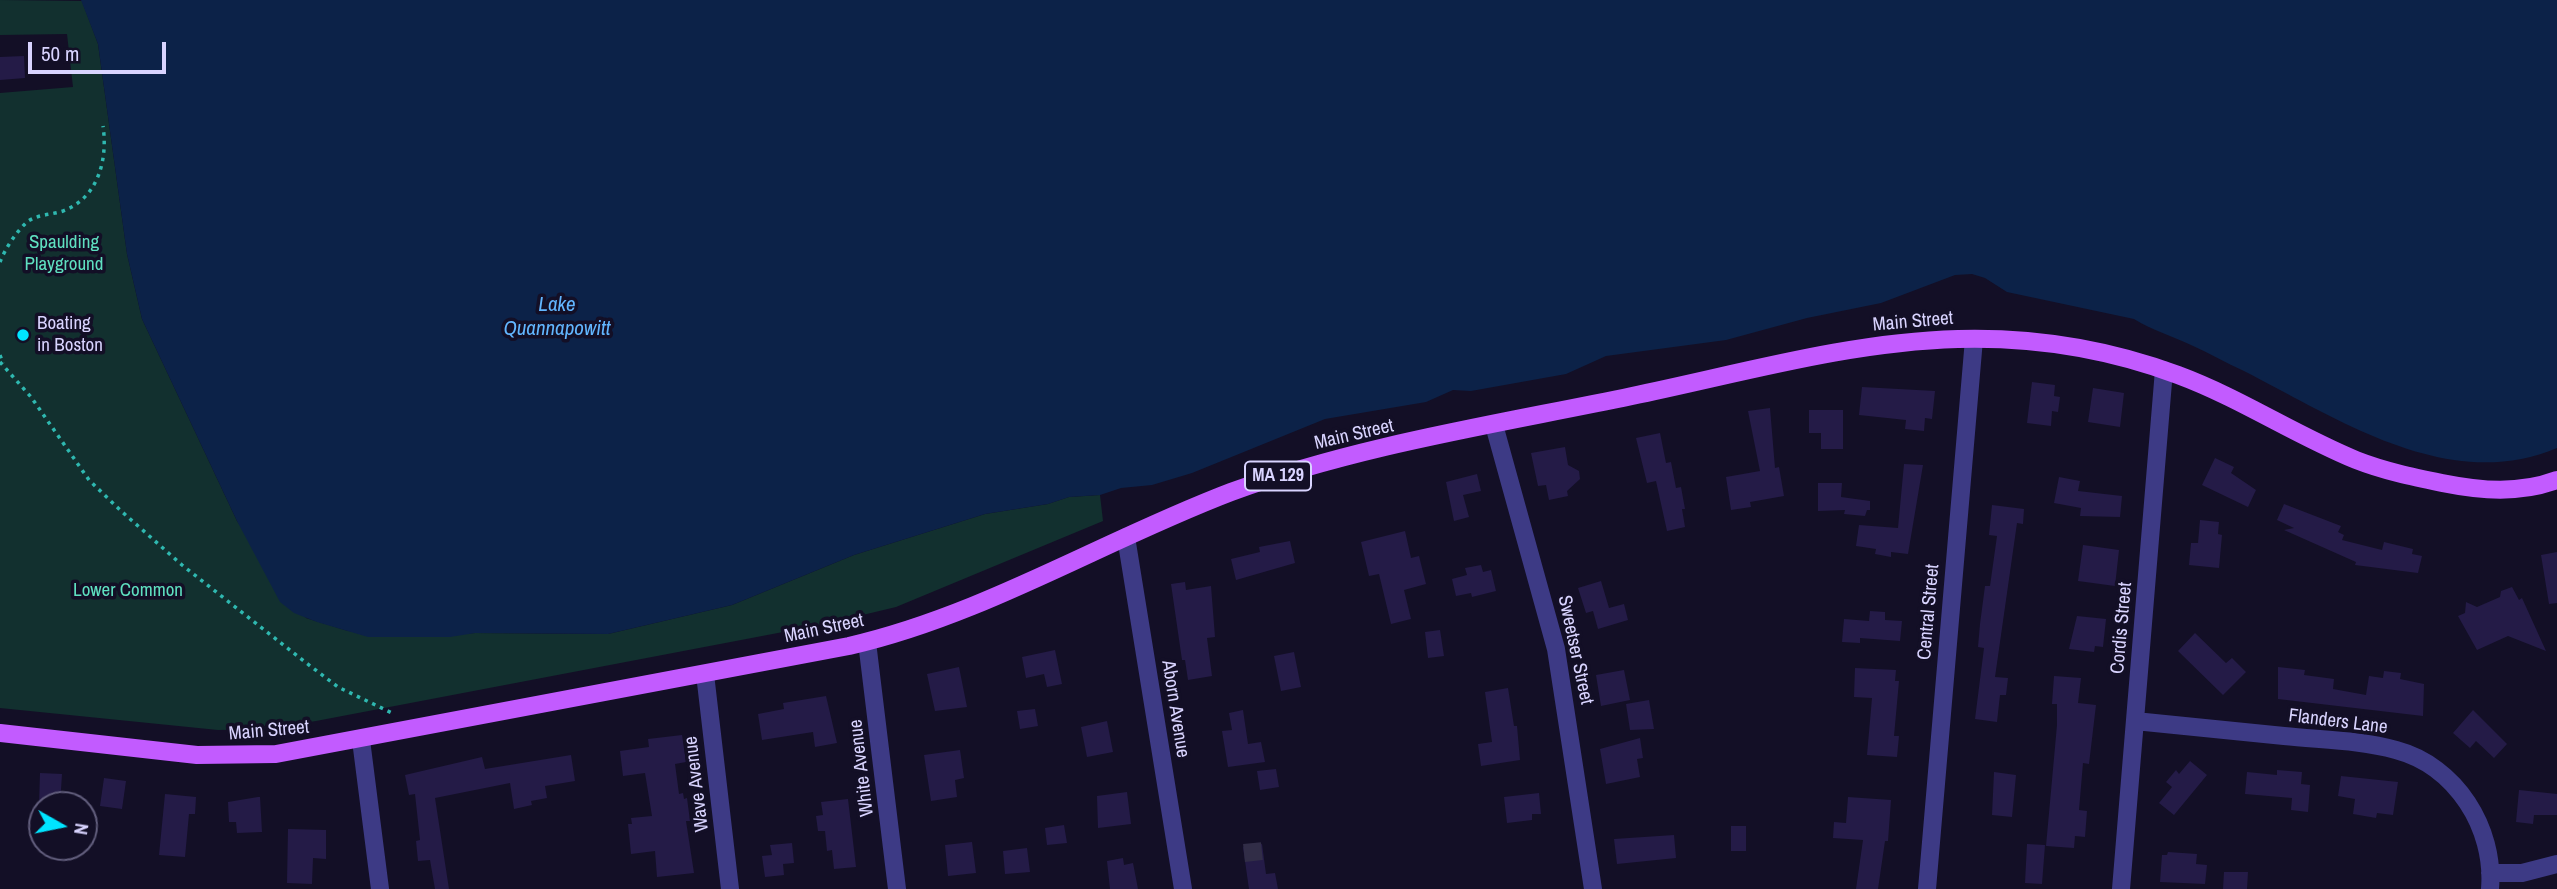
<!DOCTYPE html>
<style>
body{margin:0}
#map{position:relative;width:2557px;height:889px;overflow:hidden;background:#130f26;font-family:"Archivo Narrow",sans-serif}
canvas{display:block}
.north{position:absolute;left:28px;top:791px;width:70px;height:70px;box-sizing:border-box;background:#130f26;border:2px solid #625e7d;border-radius:50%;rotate:99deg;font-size:19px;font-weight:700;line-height:28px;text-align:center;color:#d9d4ff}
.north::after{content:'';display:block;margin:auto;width:24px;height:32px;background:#00e5ff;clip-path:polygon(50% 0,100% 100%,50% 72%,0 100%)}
.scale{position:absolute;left:28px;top:42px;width:138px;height:32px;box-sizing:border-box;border:4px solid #d9d4ff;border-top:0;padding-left:9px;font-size:21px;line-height:24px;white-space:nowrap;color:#d9d4ff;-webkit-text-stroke:5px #130f26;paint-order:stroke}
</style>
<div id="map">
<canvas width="2557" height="889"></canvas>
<div class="north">N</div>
<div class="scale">50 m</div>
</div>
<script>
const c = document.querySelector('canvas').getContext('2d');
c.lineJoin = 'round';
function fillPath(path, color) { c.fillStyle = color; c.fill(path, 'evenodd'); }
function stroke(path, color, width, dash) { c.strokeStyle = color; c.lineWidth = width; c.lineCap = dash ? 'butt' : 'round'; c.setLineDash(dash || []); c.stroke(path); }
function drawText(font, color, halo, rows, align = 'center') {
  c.font = font + ' "Archivo Narrow",sans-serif'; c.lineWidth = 7; c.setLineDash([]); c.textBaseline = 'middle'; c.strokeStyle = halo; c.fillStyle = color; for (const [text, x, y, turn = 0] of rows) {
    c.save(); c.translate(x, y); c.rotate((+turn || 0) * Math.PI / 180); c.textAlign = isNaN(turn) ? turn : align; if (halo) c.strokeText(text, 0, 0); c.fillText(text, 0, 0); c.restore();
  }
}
fillPath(new Path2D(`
 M0 0 82 1 98 44 127 254 142 319 237 521 306 618 348 631 420 637 475 633 608 634 732 605 854 555 985 514 1048 504 1069 497 1100 495 1103 521 896 607 825 624 316 721 263 729 218 730 0 708V93L73 87 67 34 0 35Z`), '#12302f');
fillPath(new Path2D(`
 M81 0H2557V448C2449 494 2338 419 2244 371 2226 363 2209 353 2191 345 2172 336 2152 330 2134 319L2007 292 1985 278 1972 274 1955 275 1881 303 1807 318 1726 340 1606 356 1566 374 1471 391 1453 390 1426 402 1325 419 1192 473 1152 485 1121 488 1100 495 1069 497 1048 504 985 514 854 555 732 605 608 634 475 633 450 637H368L317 622 294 613 280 602 237 521 142 319 127 254 98 44Z`), '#0c2248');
fillPath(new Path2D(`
 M24 56 25 78 0 80V57Z
 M2032 382 2055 385 2054 396 2060 397 2058 412 2052 411 2051 426 2027 423Z
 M1862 387 1935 391 1932 419 1925 418 1924 431 1905 429 1906 420 1859 415Z
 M2093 388 2124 393 2120 427 2088 422Z
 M1770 408 1775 468 1779 467 1784 496 1750 502 1751 507 1731 510 1726 477 1760 471 1748 411Z
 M1809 410H1843V449H1821V433H1809Z
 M1660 433 1666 463 1671 462 1676 488 1681 487 1685 509H1682L1685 527 1667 531 1656 481 1647 483 1636 438Z
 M1565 447 1568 465 1579 471 1580 479 1567 491 1568 496 1549 500 1546 485 1538 486 1531 453Z
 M2215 458 2234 467 2231 473 2256 490 2248 507 2202 485Z
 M1904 464 1923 465 1908 554 1891 552V557L1875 554 1876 549 1856 546 1859 525 1898 528Z
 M1477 474 1481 491 1463 495 1469 517 1454 521 1446 482Z
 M2059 477 2080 481 2078 491 2122 496 2120 517 2080 516 2081 508 2054 503Z
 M1818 483H1842L1841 497 1870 501V510H1867L1865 516 1844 514 1845 510 1818 511Z
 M2284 504 2341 526 2338 532 2344 535 2342 540 2382 550 2384 542 2413 549 2412 554 2422 556 2418 573 2355 565 2356 562 2284 530 2294 528 2277 520Z
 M1992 505 2024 509 2023 524 2017 523 1995 677 2008 678 2006 695H2000L1997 722 1975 719 1984 648 1978 647 1980 624 1985 586H1990L1997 536 1989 535Z
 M2200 520 2219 522 2218 534 2222 535 2219 568 2189 565 2191 543H2198Z
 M1405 531 1411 558 1419 556 1426 584 1404 590 1411 619 1391 624 1379 574 1369 576 1361 542Z
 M1290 541 1295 563 1236 580 1231 559 1260 552 1259 547Z
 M2083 545 2119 550 2115 586 2078 581Z
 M2557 552V603L2549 604 2541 555Z
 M1481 565 1483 572 1491 570 1496 591 1472 597 1471 593 1456 596 1452 579 1467 575 1465 568Z
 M1601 581 1609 608 1624 604 1628 620 1598 629 1593 611 1586 613 1578 588Z
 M1185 582 1186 590 1211 586 1215 637 1207 638 1212 676 1188 680 1185 660H1182L1171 584Z
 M2512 587 2519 600 2522 598 2546 651 2508 636 2477 650 2458 616 2465 613 2466 602 2477 607 2500 597 2501 591Z
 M1870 611 1885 612V620L1902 621 1900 641 1860 638V643L1842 642 1844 619 1869 621Z
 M2077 616 2106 619 2103 647 2095 646 2094 652 2069 649Z
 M1440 630 1444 656 1428 658 1425 632Z
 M2195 633 2226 663 2232 658 2246 672 2223 695 2178 651Z
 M1055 650 1062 684 1047 687 1044 674 1026 678 1022 657Z
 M1294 652 1301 687 1281 691 1274 656Z
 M959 667 967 707 935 711 927 674Z
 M2278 667 2305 670 2304 675 2334 679 2333 689 2366 695 2369 676 2383 678 2384 671 2401 673 2400 679 2424 684 2423 716 2278 699Z
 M1855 668 1896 670 1895 681H1899L1894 736H1899L1897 757 1867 755 1872 698 1854 697Z
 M1624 670 1630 700 1601 706 1596 675Z
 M2054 676 2081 678 2078 703 2096 705 2089 764 2083 763 2079 810 2087 811 2085 837 2075 836 2074 848 2046 846 2057 725V704H2052Z
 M1508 688 1514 726H1517L1520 760 1481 766 1478 744 1492 742 1485 692Z
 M826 696 837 743 815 747 813 732 762 740 758 714 784 709 783 703Z
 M1649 700 1654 729 1630 730 1626 704Z
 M1035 709 1038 726 1020 729 1017 711Z
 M1243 710 1248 744 1261 742 1265 762 1228 767 1222 731 1232 730 1229 713Z
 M2473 710 2507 744 2494 758 2476 741 2470 748 2453 733Z
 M1107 721 1113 752 1087 757 1081 727Z
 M682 735 686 762 675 764 679 794 683 793 684 799 687 798 690 821H686L694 873 657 877 655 851 631 854 628 824H632L631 818 652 816 645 773 623 776 620 751 649 747 648 739Z
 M1640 738 1643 758 1637 759 1640 777 1606 784 1600 749Z
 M960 750 964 778 955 780 957 797 931 801 924 755Z
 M571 755 575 781 545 786 547 798 531 801 532 805 514 809 510 783 435 798 449 889H435L430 860 418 861 416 841 420 840 415 794 409 795 405 775 482 757 485 769Z
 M2190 761 2207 775 2174 815 2159 803 2172 787 2166 782 2176 770 2179 774Z
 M1276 769 1279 787 1260 790 1257 771Z
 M2277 770 2302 772 2301 784 2310 785 2308 812 2291 810 2292 798 2245 794 2247 772 2277 775Z
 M1994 772 2016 775 2012 817 1992 815Z
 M40 773 62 774 60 805H39Z
 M2341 776 2398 782 2393 815 2377 813 2376 818 2353 814 2355 799 2338 796Z
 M104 778 126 781 122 809 100 806Z
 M2519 790 2557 794V815H2534L2533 824 2516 822Z
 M1127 792 1131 824 1098 828 1097 796Z
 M1539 793 1541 814H1532V820L1507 823 1504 797Z
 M165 794 196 797 195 814H189L185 857 159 855Z
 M258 797H260L262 832 237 833 236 822H229L228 802Z
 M1848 797 1891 800 1888 841H1885L1878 889H1856L1863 840 1833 838 1834 822 1846 823Z
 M848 799 856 867 834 869 832 850 827 851 825 831H818L816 816 823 815 821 802Z
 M1064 825 1067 843 1047 845 1045 828Z
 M1731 826H1746V851H1731Z
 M288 829 326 830V859L313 858 312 884 287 883Z
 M1674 835 1676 858 1617 864 1614 839Z
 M972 842 976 873 948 876 945 845Z
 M792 843 794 863 783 864 784 875 765 877 762 856 772 855 770 845Z
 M1262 844 1266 874 1275 873 1278 889H1249L1243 847Z
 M2027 844 2045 845 2042 884 2025 883Z
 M1027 848 1030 872 1005 874 1003 851Z
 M2168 852 2197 854 2196 864 2207 865 2205 884 2160 882 2162 855H2167Z
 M1123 858 1124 865 1133 863 1138 889H1110L1107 861Z
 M2224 872H2248L2247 889H2223Z`), '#241b47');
stroke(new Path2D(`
 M1244 853 1263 851`), '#312d47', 18, [18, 9]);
stroke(new Path2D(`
 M0 262C5 249 16 232 27 222 38 214 51 215 63 211 98 198 108 160 103 126
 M0 355 3 363
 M0 362 31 397 89 480 120 510 182 565 305 662 338 687 392 713`), '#2fb8b0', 3.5, [3.5, 5]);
stroke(new Path2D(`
 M1494 425 1556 649 1593 889
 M1126 537 1183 889
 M867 642 897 889
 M705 674 730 889
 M2135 721C2185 726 2235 731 2284 736 2321 740 2360 740 2396 750 2456 766 2495 828 2490 889
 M361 740 380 889
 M2490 873H2522L2557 864
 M1927 889 1974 339
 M2121 889 2164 370`), '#3d3a85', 18);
stroke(new Path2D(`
 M0 733 197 755 276 754 849 646C984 615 1102 541 1231 492 1359 445 1498 424 1632 396 1739 374 1848 342 1958 339 2032 337 2108 349 2178 375 2240 398 2295 435 2356 460 2384 471 2413 477 2442 483 2482 491 2519 494 2557 480`), '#c25bff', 18);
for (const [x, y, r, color] of [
 [23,335,7,"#00e5ff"]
]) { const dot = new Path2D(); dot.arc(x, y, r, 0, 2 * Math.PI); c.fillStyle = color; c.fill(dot); stroke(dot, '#130f26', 2.5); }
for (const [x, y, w] of [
 [1278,476,66]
]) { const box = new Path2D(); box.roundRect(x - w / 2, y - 14.5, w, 29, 5); c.fillStyle = '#130f26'; c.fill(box); stroke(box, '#d9d4ff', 2); }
drawText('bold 18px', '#d9d4ff', null, [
 ["MA 129",1278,476]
]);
drawText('19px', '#5fe0c0', '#130f26', [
 ["Spaulding",64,243],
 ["Playground",64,265],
 ["Lower Common",128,591]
]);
drawText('19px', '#d9d4ff', '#130f26', [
 ["Main Street",1913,322,-5],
 ["Main Street",1354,435,-13],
 ["Central Street",1929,612,-85],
 ["Cordis Street",2122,628,-85],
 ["Main Street",824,629,-12],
 ["Sweetser Street",1575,650,78],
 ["Aborn Avenue",1175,709,81],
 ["Flanders Lane",2338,722,7],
 ["Main Street",269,731,-5],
 ["White Avenue",862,768,-97],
 ["Wave Avenue",697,784,-97]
]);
drawText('19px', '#d9d4ff', '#130f26', [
 ["Boating",37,324],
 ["in Boston",37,346]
], 'left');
drawText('italic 21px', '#62b6ff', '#130f26', [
 ["Lake",557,305],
 ["Quannapowitt",557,329]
]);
</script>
